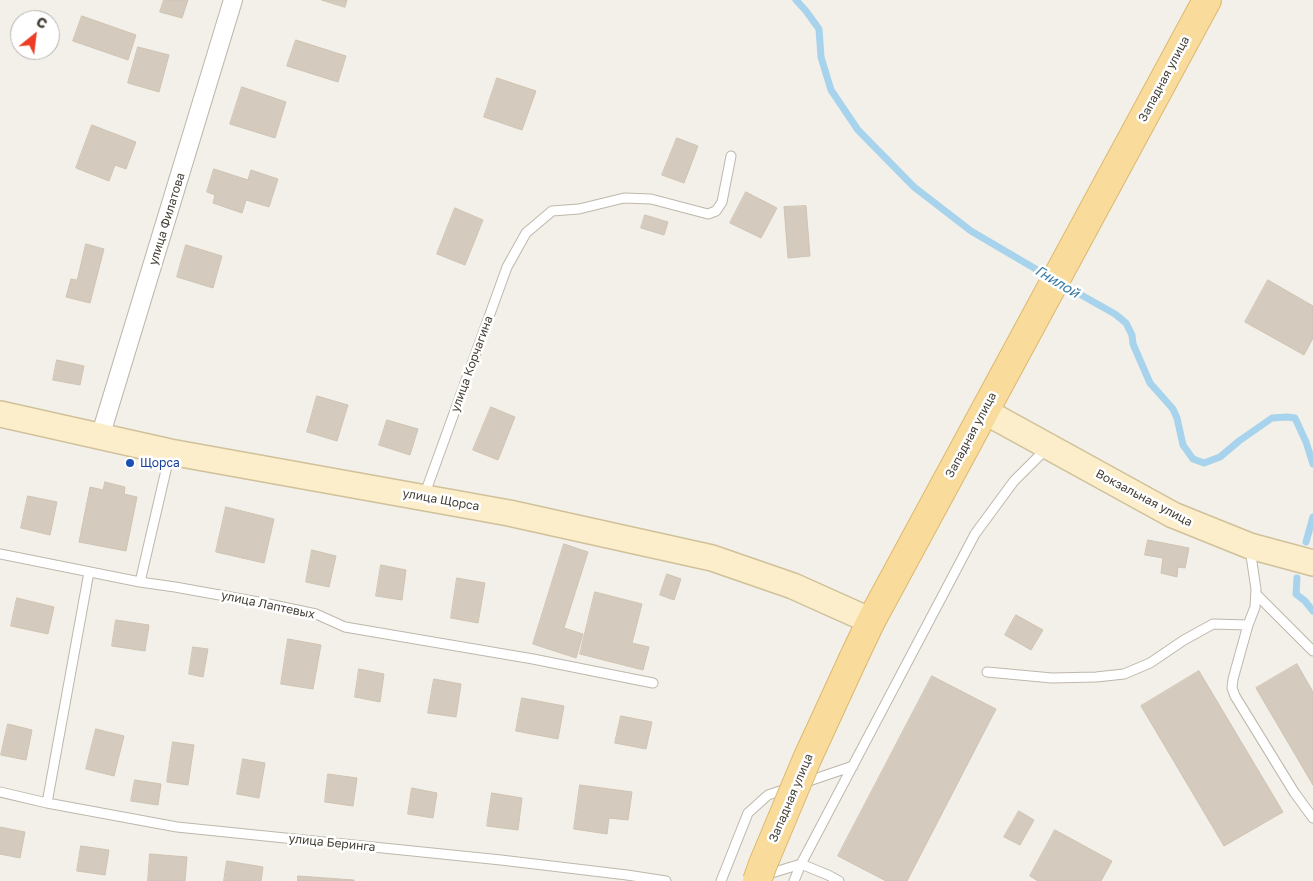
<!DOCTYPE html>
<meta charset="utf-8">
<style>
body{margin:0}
#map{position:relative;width:1313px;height:881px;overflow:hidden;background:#f3f0e9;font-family:"Golos Text",sans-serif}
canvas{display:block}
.north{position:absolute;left:10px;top:10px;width:50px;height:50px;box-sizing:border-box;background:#fff;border:1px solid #b5b3af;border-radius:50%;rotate:29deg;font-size:14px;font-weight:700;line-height:20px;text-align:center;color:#464037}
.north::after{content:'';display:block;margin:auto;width:18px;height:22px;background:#ee3d25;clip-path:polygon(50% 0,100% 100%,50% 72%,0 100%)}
</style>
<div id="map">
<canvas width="1313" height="881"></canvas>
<div class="north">С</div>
</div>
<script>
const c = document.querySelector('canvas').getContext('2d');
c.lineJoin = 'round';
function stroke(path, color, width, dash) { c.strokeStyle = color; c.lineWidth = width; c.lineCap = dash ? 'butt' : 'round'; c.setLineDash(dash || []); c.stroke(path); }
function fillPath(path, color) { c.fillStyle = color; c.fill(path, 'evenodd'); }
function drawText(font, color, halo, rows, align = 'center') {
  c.font = font + ' "Golos Text",sans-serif'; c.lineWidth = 5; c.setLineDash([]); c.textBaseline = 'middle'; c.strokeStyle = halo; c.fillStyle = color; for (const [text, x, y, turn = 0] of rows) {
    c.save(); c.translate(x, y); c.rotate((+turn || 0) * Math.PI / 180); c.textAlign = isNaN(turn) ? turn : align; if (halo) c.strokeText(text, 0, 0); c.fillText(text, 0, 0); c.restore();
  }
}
stroke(new Path2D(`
 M796 0 806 11 819 29 821 57 831 90 858 130 914 187 971 231 1051 278
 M1060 283 1115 314 1126 323 1132 335 1133 344 1150 383 1173 409 1177 418 1183 445 1193 459 1204 463 1220 457 1239 441 1272 418 1287 417 1295 418 1306 442 1313 464
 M1306 542 1313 517
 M1297 578 1296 594 1305 601 1313 611`), '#a8d3ec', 7);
const building = new Path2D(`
 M164 0H188L182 18 160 12Z
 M322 0H347L345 7Z
 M82 16 136 35 128 60 73 41Z
 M296 40 346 56 338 82 287 66Z
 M138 47 169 55 159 92 128 83Z
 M497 78 536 91 522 130 484 117Z
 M242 87 286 102 275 138 230 124Z
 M92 125 136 142 126 169 115 165 109 181 76 168Z
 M677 138 698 146 684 183 662 175Z
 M214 169 248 180 251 170 278 179 269 207 246 200 242 213 213 203 215 195 207 192Z
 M746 192 777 208 761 238 730 223Z
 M806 206 810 256 788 258 784 207Z
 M455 208 483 220 465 265 437 254Z
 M645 215 668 222 664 235 641 228Z
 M86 244 104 249 90 303 66 297 71 279 77 280Z
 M186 245 222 256 213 288 177 277Z
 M1268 280 1313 306V338L1304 355 1245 322Z
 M57 360 84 366 80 385 53 380Z
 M317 396 348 405 337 441 307 432Z
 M491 407 515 417 498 460 473 450Z
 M387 420 418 429 410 455 379 445Z
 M105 482 125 487 124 494 137 497 126 551 79 542 90 487 103 490Z
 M28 496 57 502 50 535 21 528Z
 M226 507 274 519 264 563 216 552Z
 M1148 540 1189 548 1185 568 1178 567 1177 577 1161 573 1163 558 1145 555Z
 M564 544 588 552 564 628 583 634 576 658 533 644Z
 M312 550 336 556 329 587 306 582Z
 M381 565 406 570 402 600 376 596Z
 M667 574 681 579 674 600 660 595Z
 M457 578 485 583 478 623 451 618Z
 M595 592 642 604 632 643 649 647 643 670 580 654Z
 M17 598 54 607 48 634 11 626Z
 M1016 615 1043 630 1031 650 1005 635Z
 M116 620 149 625 145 651 112 646Z
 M288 639 321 645 313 689 281 684Z
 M193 647 208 649 203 677 189 674Z
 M1297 664 1313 692V785L1256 688Z
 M359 669 384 674 380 702 355 697Z
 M1199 671 1283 812 1224 846 1141 706Z
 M932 676 996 709 907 881H886L838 856Z
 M434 679 461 684 456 717 428 713Z
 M522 698 564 706 558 739 516 731Z
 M621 716 652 722 646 749 615 743Z
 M8 724 32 730 26 760 1 755Z
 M96 729 124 736 114 776 86 769Z
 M173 742 194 745 188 785 167 782Z
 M243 759 265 763 259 798 237 794Z
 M328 774 357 778 353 806 325 802Z
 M135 780 161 784 158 805 131 801Z
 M580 785 632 792 628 820 609 818 607 834 574 829Z
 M412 788 437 793 433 818 408 814Z
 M492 793 522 798 518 830 487 826Z
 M1019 811 1034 820 1020 845 1004 837Z
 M0 827 25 832 20 858 0 854Z
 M1055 830 1112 861 1101 881H1038L1030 876Z
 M81 846 109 850 105 875 77 871Z
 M150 854 187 857 185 881H148Z
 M227 861 263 867 261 881H224Z
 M298 876 354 880V881H298Z`);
fillPath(building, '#d4cbbe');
stroke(building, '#cfc3b2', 1);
const service = new Path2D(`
 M424 496 507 267 526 233 552 211 579 209 624 198 651 199 708 214 716 211 722 202 731 156
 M1250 549 1256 589 1255 607 1248 625 1233 679 1232 688 1235 696 1294 792 1313 818
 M0 554 140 582 175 587 264 603 316 614 345 627 533 659 653 683
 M140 582 170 453
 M1256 594 1313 651
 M987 672 1052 678 1096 677 1124 674 1150 663 1184 640 1213 624 1248 625
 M803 783 853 766
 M0 792 47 803 177 827 501 860 627 875 666 881
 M47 803 89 572
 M765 875 801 864 975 534 1014 481 1048 447
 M721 881 748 813 768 795 789 788
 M794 881 801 864 828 875 839 881`);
const minor = new Path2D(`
 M100 437 233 0`);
const secondary = new Path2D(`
 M984 411 1173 515 1250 546 1313 563
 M0 414 170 452 509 513 712 558 793 586 871 621`);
const primary = new Path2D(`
 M853 659 871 621 1207 0`);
stroke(service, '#beb7ab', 11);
stroke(minor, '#beb7ab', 20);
stroke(secondary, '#d0c19a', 28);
stroke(primary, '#ddb86d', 30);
stroke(service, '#fff', 9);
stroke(minor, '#fff', 18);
stroke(secondary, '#fceeca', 25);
stroke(primary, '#f9dc9c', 28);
const primaryBridge = new Path2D(`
 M757 881 763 864 807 759 853 659`);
stroke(primaryBridge, '#ddb86d', 30, []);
stroke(primaryBridge, '#f9dc9c', 28);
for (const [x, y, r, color] of [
 [130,463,5,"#1a4fb4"]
]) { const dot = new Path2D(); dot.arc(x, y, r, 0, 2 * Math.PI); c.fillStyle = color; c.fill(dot); stroke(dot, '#fff', 2); }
drawText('12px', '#464037', '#fff', [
 ["Западная улица",1164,79,-62],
 ["улица Филатова",167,219,-73],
 ["улица Корчагина",472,364,-70],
 ["Западная улица",971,435,-62],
 ["Вокзальная улица",1144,498,28],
 ["улица Щорса",441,500,10],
 ["улица Лаптевых",268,605,12],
 ["Западная улица",791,798,-67],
 ["улица Беринга",332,843,6]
]);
drawText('12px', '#164399', '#fff', [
 ["Щорса",140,463]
], 'left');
drawText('italic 14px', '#3479a5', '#fff', [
 ["Гнилой",1057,282,31]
]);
</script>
